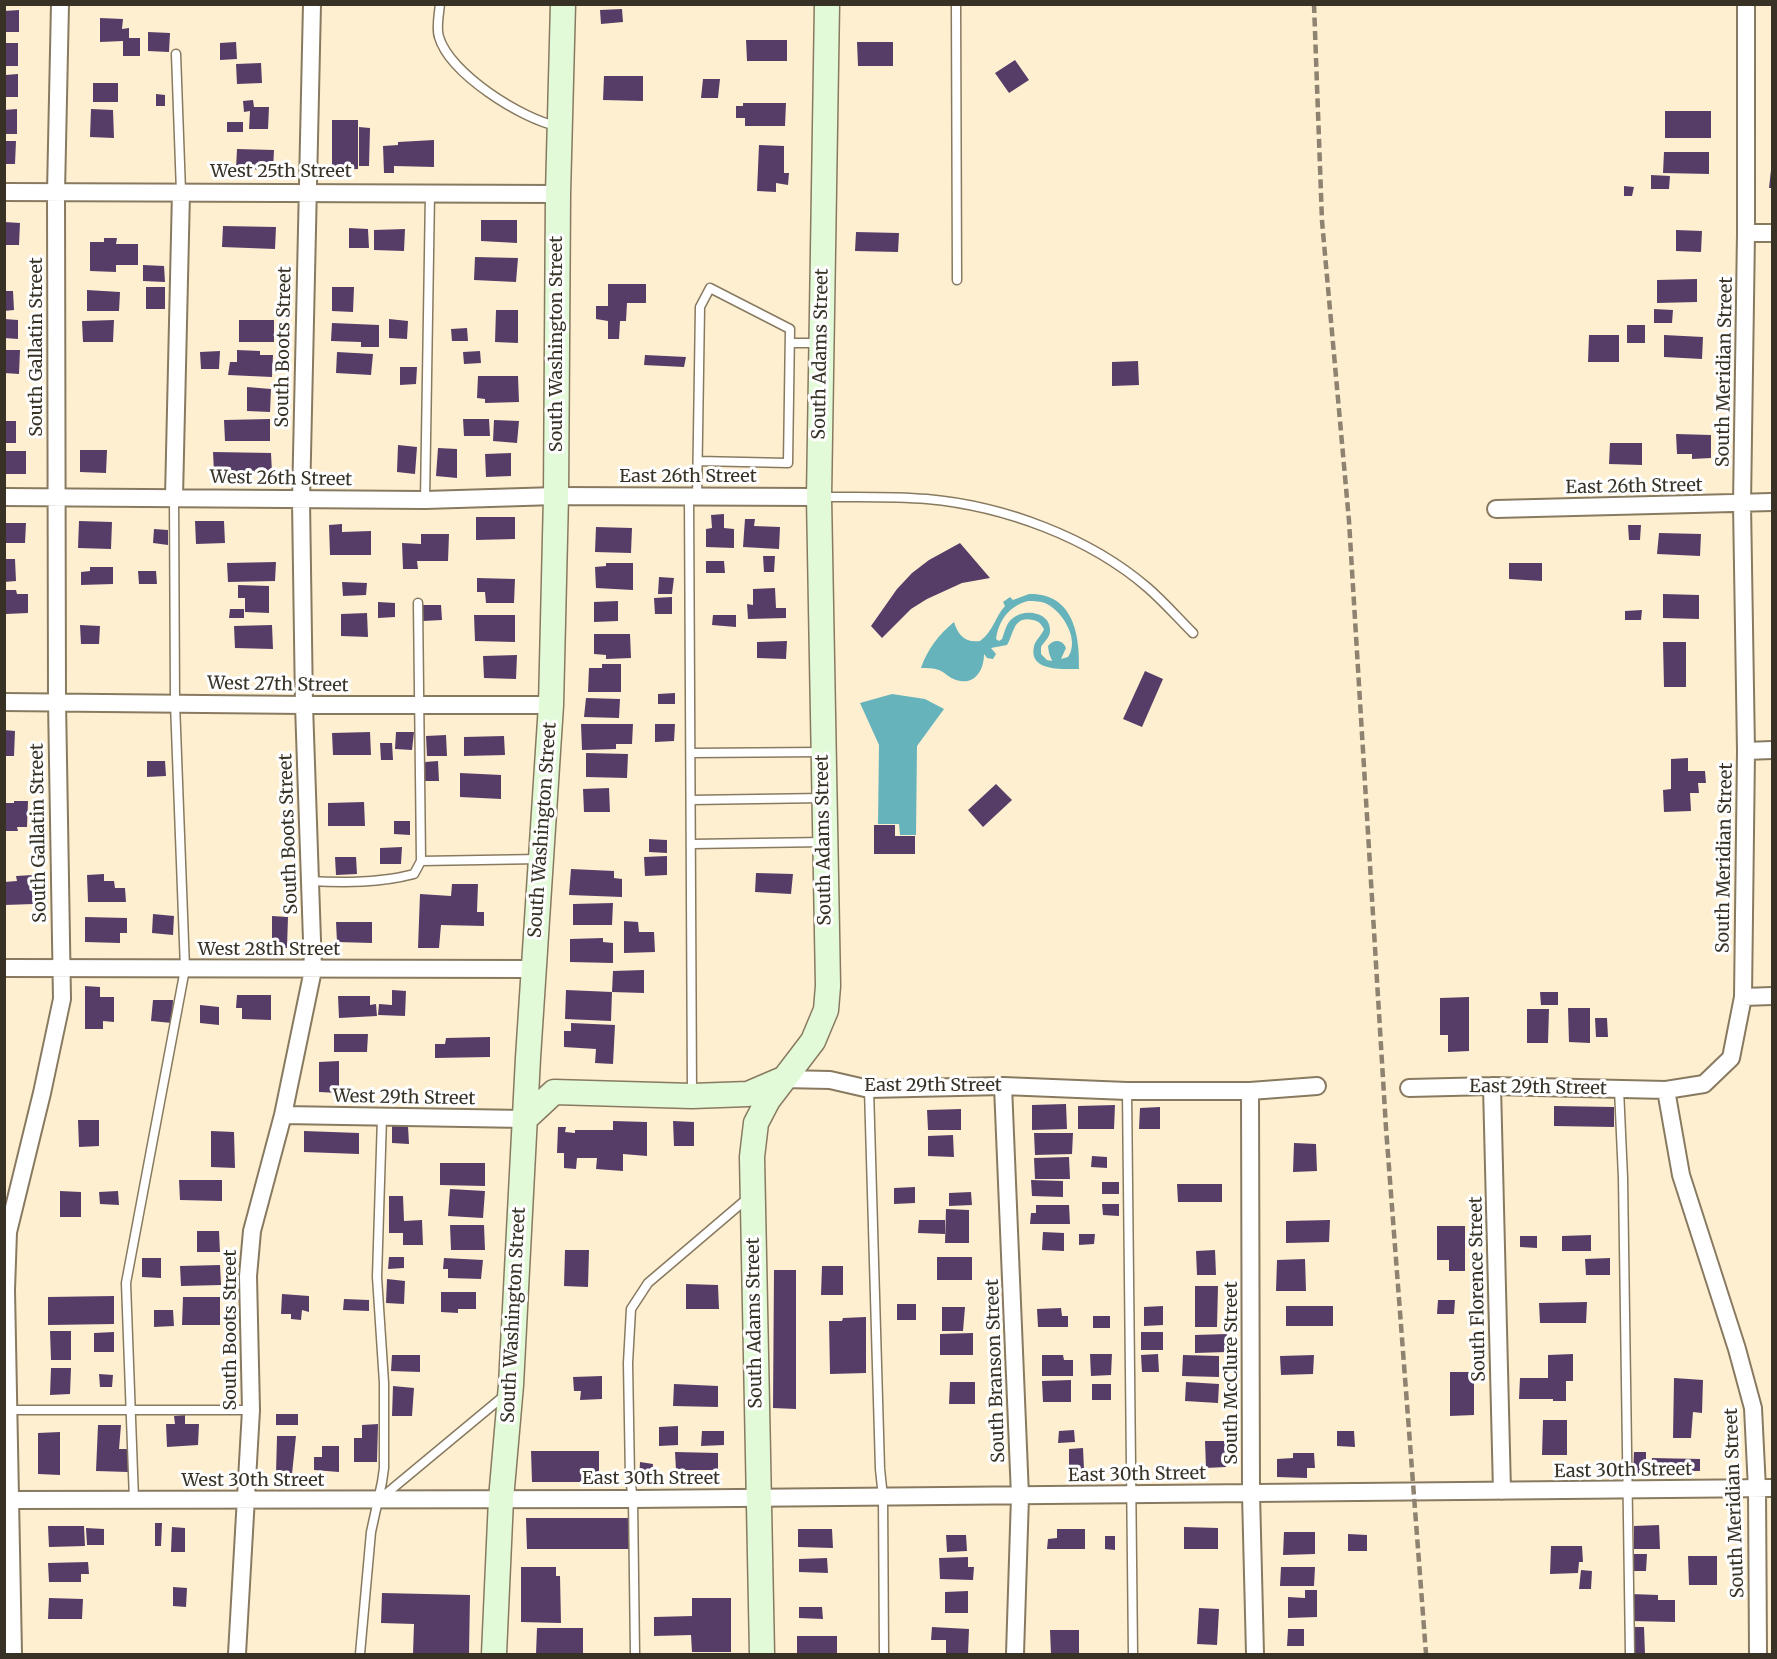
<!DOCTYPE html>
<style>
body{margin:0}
#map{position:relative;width:1777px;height:1659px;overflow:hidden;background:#ffefd1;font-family:Merriweather,serif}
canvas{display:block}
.frame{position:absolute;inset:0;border:6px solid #373126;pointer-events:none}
</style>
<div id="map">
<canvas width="1777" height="1659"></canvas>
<div class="frame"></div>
</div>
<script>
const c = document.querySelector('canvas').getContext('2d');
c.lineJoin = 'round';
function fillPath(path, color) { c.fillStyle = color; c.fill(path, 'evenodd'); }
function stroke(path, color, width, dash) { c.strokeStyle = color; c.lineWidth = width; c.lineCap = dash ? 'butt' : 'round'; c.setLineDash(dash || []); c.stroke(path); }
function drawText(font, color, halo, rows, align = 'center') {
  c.font = font + ' Merriweather,serif'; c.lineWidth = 6; c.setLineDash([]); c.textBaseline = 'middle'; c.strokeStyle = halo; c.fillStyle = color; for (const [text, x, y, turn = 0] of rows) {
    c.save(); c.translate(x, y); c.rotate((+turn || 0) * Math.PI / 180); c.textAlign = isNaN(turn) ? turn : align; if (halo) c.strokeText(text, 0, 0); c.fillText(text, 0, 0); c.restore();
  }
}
fillPath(new Path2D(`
 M1029 594C1073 593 1080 634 1079 669 1063 669 1028 672 1034 646 1036 639 1042 635 1044 629 1041 624 1039 621 1033 620 1013 615 1014 634 1007 645L991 648 996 654 993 659 987 658 984 654C984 670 975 686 956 680 949 678 946 673 939 670 933 668 927 668 921 668 927 650 939 634 954 622 958 635 965 643 980 641 993 632 995 617 1005 606L1003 602 1010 597 1013 600ZM1028 601C1035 601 1041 601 1047 604 1063 612 1080 640 1068 657L1061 659 1066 648C1063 640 1054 638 1048 646L1049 653 1052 661 1047 660 1041 654V647C1044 642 1050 637 1050 631 1051 612 1025 608 1013 618 1006 623 1005 631 1002 639L999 641 996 639C999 620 1009 606 1028 601Z
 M892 694 925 699 944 709 917 746 916 835H900L899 824H878L879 745 860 703Z`), '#67b3bb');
fillPath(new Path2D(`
 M622 9 623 22 601 24 600 10Z
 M19 10V32H4V11Z
 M100 18 123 19 122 29 129 28V38H140V56H123V41L100 42Z
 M148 32 170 33 169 52 148 51Z
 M746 40H787V61H747Z
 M236 42 237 59 220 60V43Z
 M857 42H893V66H858Z
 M4 43H18V66H4Z
 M1015 60 1029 80 1009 93 995 73Z
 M261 63 262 83 237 84 236 64Z
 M18 74V97H5V75Z
 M604 76H643V101L603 100Z
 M703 79H720L718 98H701Z
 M93 83H118V102H93Z
 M156 94 165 95V106H156Z
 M253 100 254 107H269L268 129H249L250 111 244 112 243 101Z
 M743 103H786L785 126H745V118H736V106H743Z
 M17 109V134H4V110Z
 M91 109 113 110 114 138 90 137Z
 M1665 111H1711V138H1665Z
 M332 120H358V169L332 170Z
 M227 122H243V132H227Z
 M359 127 370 128 369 166H359Z
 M434 140V167L394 166V173H384L383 146 398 145V142Z
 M4 141H16L15 164H4Z
 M759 145 784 146V173H789L788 185 776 183V192L757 191Z
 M237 149 274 150 273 170 236 169Z
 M1664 152H1709V174L1663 173Z
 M1771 170H1772V188H1769Z
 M1651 175 1670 176 1669 189H1651Z
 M1624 186 1634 187 1632 196H1624Z
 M481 220H517V243L481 241Z
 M4 222 20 223 19 245H4Z
 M223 226 276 227 275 249 222 247Z
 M349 228 368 229 369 248H349Z
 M405 229 404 251 374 250V230Z
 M1676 230 1702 231 1701 252 1676 251Z
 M856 232 899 233 898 252 855 251Z
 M104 238H117L116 244H138V265H116V272L90 271V242H104Z
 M475 257 518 258 516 282 474 280Z
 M143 265 164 266 165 282 143 281Z
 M1697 279V302L1657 303V280Z
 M608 284H646V303H627L626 321H620L619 339H608V321L596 319V306H608Z
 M146 287H165V309H146Z
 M332 287H354L353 312 332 311Z
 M87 290 120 292 119 311H87Z
 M4 291H13L14 310 4 311Z
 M1654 309 1673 310 1672 323H1654Z
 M496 310H518V343L495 342Z
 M4 319 18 320V339L4 338Z
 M389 319 408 321 407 339 389 338Z
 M114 320 113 342H83L82 321Z
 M239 320H274V342H239Z
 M332 323 379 325V347H361V342L331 341Z
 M1627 325H1645V343H1627Z
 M467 328 468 341H452L451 329Z
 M1589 335H1619V362H1588Z
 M1664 335 1703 337 1702 359 1664 357Z
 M4 350H20L19 374 4 373Z
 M237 350 260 351V355H273L272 377 228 375 230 362H237Z
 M220 351 219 369H201L200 352Z
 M480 351 481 363 464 364 463 352Z
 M337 352 373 354 371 375 336 373Z
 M645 355 686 357 684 367 644 365Z
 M1138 361 1139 385 1112 386V362Z
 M400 367H417L416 384 400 385Z
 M478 376H518L519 402 485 403V399L477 398Z
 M247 387 271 389 270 412 247 411Z
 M270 419V441H225L224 420Z
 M463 419H489L490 436H464Z
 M494 420 519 421 517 443 493 441Z
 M4 421H16V443H4Z
 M1676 434 1711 435V458L1692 459V454H1677Z
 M1610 443H1642V465L1609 464Z
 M398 445 417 447 415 474 397 472Z
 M438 448 457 449V478L436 476Z
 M80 450H107L106 473 80 472Z
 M4 451H26V474H4Z
 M213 452 271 453 272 473 214 472Z
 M511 453V476L486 477 485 454Z
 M724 514V528L734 529V548L706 547V529L712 528 711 515Z
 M476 517H515V539L476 540Z
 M745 519H755L754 526 780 527 779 549 743 547Z
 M79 521 112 522 111 549 78 548Z
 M195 521H224L225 543 196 544Z
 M5 523H26L25 543H5Z
 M342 524V532L371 531V555H330L329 525Z
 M1628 525H1641L1640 540H1629Z
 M596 527 632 528 631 553 595 552Z
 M154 529 168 530V545L153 543Z
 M1659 533 1701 534 1700 556 1657 554Z
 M421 534H449L448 561H417L418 569H403L402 543 421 544Z
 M960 543 990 578 962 583 927 599 911 609 882 638 871 626 897 589 912 573 929 560Z
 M763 556H775L774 572H764Z
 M4 559H15L16 581 4 582Z
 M706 561H724L725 573H706Z
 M276 562 275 581 228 582 227 563Z
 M606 563H633V590L596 588 595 567 606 566Z
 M1509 563H1542V581L1509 579Z
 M90 567H113V584L81 585V572L90 571Z
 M138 571H156L157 584H139Z
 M659 577 674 578 672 594H658Z
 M477 578 515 579 514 603H486L485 592H477Z
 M342 582 367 583 366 595 343 596Z
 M238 585 269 586V613L245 612V598H238Z
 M775 588 776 608H786V618L748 619 747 604 753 605V589Z
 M4 590H16L17 594H28V613L6 614Z
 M1663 594 1699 595V619L1663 618Z
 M672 597V614H655L654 598Z
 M618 601V621L594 622V602Z
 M378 602 395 603V617L378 618Z
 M423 605H441L442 620 423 621Z
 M230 609H244V618H229Z
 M1642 610 1641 620H1625V611Z
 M367 613 368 637 341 636V614Z
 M474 615H515V642L475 641Z
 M713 615H736V627L712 625Z
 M80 625 100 626 99 644H81Z
 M272 625 273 649 235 648 234 626Z
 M594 634H630L631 658 606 659V655L594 654Z
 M787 641 786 659 757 658V642Z
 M1663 642H1686V687H1664Z
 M517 655 516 679 484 678 483 656Z
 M602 664H621V692H588L589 668H602Z
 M1145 671 1163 679 1142 727 1123 719Z
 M675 693V704H658V694Z
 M586 698 620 699 619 718 584 717Z
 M581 724H633L632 744H616V749L582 750Z
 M655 724H675L674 741 655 742Z
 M4 730 15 731 14 756H4Z
 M370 732 371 755H333L332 733Z
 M396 732H414L412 750 395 749Z
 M446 735 447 756H427L426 736Z
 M504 736 505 755 464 756V737Z
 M380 743H392L393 760H381Z
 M586 753 628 754 627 778 586 777Z
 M1688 758V771H1705L1706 783H1698L1699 793H1690L1691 811 1664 812 1663 790 1671 789V759Z
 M147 761H165L166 776 147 777Z
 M438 761 439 781H424L425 762Z
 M460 773 501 775V799L460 797Z
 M996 784 1012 800 983 827 968 810Z
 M609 788 610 812H584L583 789Z
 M14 801H28L27 827H17L18 831H5V803H14Z
 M364 802 365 826H328V803Z
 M394 821H410V835L394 834Z
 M874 825H895V836H915V854H874Z
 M649 839 667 840V853L649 852Z
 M402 847 401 864H380V848Z
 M667 856V875L645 876 644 857Z
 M335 857H356L357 874 336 875Z
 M571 869 614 871V878L622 879V897L569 895Z
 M756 873 793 874 791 894 755 892Z
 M104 874V881H114L115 888H125L126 902H88L87 875Z
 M33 875 34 904 4 905V882L17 881 16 876Z
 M452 884H478L477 912H484V926L441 925 439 948H418L420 894 451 896Z
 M613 903 612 925H573V904Z
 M153 914 174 916 173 935 152 933Z
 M272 916 288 917 287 948H272Z
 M85 917 127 918V933H120V943L85 942Z
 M624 921 638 922 639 932H654L655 952 624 953Z
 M336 922H372V943L337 942Z
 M603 938V942L613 943V963L570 962V939Z
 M644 970V993L612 992 613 971Z
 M85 986 100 987V997H114V1022L103 1021V1029H85Z
 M392 990 406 991 405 1016 378 1015 379 1004 392 1005Z
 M566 990 612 992 611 1021 565 1019Z
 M1540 992H1558V1005H1541Z
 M237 995H271V1020L242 1019V1008H236Z
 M338 996H370V1005L376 1004 377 1016 339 1018Z
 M1469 997V1051L1448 1052V1035H1440V998Z
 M153 1000H173L172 1023 151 1021Z
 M200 1005 219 1007V1025L200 1023Z
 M1568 1008H1590V1043L1569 1042Z
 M1527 1009H1549L1548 1043H1527Z
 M1595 1018H1607L1608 1037H1596Z
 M571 1023 615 1025 613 1064 595 1063 596 1049 564 1047V1031H571Z
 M334 1034H368L367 1052H334Z
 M490 1037V1057L435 1058V1044H445L446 1038Z
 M339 1061V1093L319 1092V1062Z
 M1066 1104 1067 1129 1032 1130V1105Z
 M1115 1105 1114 1129H1078V1106Z
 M1554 1106 1614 1107V1127L1554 1126Z
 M1160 1107V1129H1139L1140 1108Z
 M961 1109V1130H928L927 1110Z
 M78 1120H99V1146L79 1147Z
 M613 1121 647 1122V1156L623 1154V1171L596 1169 597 1158H577L576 1169 564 1168V1153H557L558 1127H566L565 1132 575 1133V1130H613Z
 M673 1121 694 1122V1146H674Z
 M392 1125 408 1126 409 1144 392 1143Z
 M211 1131 234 1132 235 1168 211 1167Z
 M304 1131 359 1133V1154L304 1152Z
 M1034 1133H1073L1072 1154 1035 1155Z
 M953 1135 954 1157 928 1156V1136Z
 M1294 1143 1316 1144 1317 1171 1293 1172Z
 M1092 1156 1107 1157V1168L1091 1167Z
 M1069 1157 1070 1179H1035L1034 1158Z
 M440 1163H485V1186L440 1185Z
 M179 1180H222V1201L180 1200Z
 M1031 1180 1063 1181V1197L1032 1196Z
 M1102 1182H1119V1194H1102Z
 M1177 1184H1222V1202H1178Z
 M915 1187V1203L894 1204V1188Z
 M450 1189 485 1191 483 1218 448 1216Z
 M60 1191 81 1192V1217H60Z
 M118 1191 119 1205 100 1204 99 1192Z
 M971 1192 972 1205 949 1206V1193Z
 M389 1196H403L404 1221 422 1220 423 1245H403V1233H389Z
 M1102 1204H1119V1216L1103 1215Z
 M1036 1205H1069L1070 1224H1030L1031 1213H1036Z
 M946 1209 969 1210V1243H945Z
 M919 1220H945V1234L918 1233Z
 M1330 1220 1329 1242 1286 1243V1221Z
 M450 1225H484L485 1250H451Z
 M1437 1226H1465V1271H1449V1260H1437Z
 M197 1231H219L220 1252H197Z
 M1043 1232 1064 1233V1251L1042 1250Z
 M1079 1234H1095L1094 1244 1079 1245Z
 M1591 1235V1251H1562V1236Z
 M1520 1236H1537V1248L1520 1247Z
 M565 1250H589L588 1287 564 1286Z
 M1215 1250 1216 1275H1197L1196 1251Z
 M389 1257H404V1268L388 1269Z
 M937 1257H972V1280H937Z
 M142 1258H161V1278L142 1277Z
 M444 1258 483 1260 481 1279 448 1278V1269H443Z
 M1610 1258V1275H1586L1585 1259Z
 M1305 1259 1306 1291H1276L1277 1260Z
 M220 1265 221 1285 181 1286 180 1266Z
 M822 1266H843V1295H821Z
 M774 1270H796V1409L773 1408Z
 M387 1279 405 1281 404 1304 386 1303Z
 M686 1284 718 1285 719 1309H686Z
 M1195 1286H1218L1217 1327H1195Z
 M441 1292H476V1309H458V1313L441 1312Z
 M282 1294 309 1296V1312L302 1310 301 1320 291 1319V1314H281Z
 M114 1296V1324L48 1325V1297Z
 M183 1297H220V1325H182Z
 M344 1299 369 1300V1311L343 1310Z
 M1438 1300H1455L1454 1314H1437Z
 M1587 1302 1586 1323H1540L1539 1303Z
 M897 1304H916V1320H897Z
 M1163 1306V1325L1144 1326V1307Z
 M1286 1306H1333V1326H1286Z
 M942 1307H965L963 1331H942Z
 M1061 1308 1062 1316H1068V1327H1038L1037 1309Z
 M154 1310H173L174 1326 154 1327Z
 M1093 1316H1110V1328H1093Z
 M866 1317V1373L830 1374 829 1321H842L843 1318Z
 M50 1331H71V1360H51Z
 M114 1332V1352H94V1333Z
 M1141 1332H1163V1350H1141Z
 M973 1333V1355H940V1334Z
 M1227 1334V1352L1195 1353V1335Z
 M1090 1354H1112L1111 1375 1091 1376Z
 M1158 1354 1159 1372H1142L1141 1355Z
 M1573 1354V1381H1566V1401H1553V1399H1519L1520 1378H1548V1355Z
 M392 1355H420V1372L391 1371Z
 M1042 1355H1063L1064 1360H1073V1376H1042Z
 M1183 1355 1219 1356V1377L1182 1376Z
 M1314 1355 1313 1374 1281 1375 1280 1356Z
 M51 1368H71L70 1394 50 1395Z
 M1450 1372H1474V1415L1450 1416Z
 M99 1374 113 1375 112 1387H100Z
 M602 1376V1399L580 1400 581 1391H574L573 1377Z
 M1674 1378 1703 1380 1702 1413 1693 1412 1691 1438H1673Z
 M1071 1380V1402H1043L1042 1381Z
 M950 1382H975V1404H949Z
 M1186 1382 1219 1384 1218 1403 1185 1401Z
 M674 1384 718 1386V1407L673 1406Z
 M1092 1384H1111V1400H1092Z
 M393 1386 414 1388 412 1416H392Z
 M276 1414H298V1425H276Z
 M185 1415V1424H199L198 1445 167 1447 166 1424H175L174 1416Z
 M1543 1420H1567V1455H1542Z
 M378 1424 377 1462H354V1438H362V1425Z
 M98 1425H121L119 1449H128V1472L96 1471Z
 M678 1426V1445L659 1446V1427Z
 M1074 1430 1075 1442 1058 1443 1059 1431Z
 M702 1431H724V1445L701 1446Z
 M1337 1431H1354L1355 1447 1337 1446Z
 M60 1432V1475L38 1474V1433Z
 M277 1436H296L292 1474H276Z
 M1205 1441H1225L1226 1467 1206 1468Z
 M322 1446H339V1472L314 1470V1457H322Z
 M1083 1448 1084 1469H1069V1449Z
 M531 1451H599V1482H532Z
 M675 1452 718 1453V1470H676Z
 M1634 1452H1646V1474H1633Z
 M1293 1453H1314L1315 1468H1307V1478L1277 1477V1459L1293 1458Z
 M1652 1458 1700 1459V1471H1651Z
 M640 1462 653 1464 652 1481H639Z
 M526 1518H629V1549H527Z
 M155 1523H162L161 1546H155Z
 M1659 1525 1660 1549H1634V1526Z
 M48 1526H84L85 1546 49 1547Z
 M172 1527 185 1528V1552H171Z
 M1184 1527 1218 1528V1549H1184Z
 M86 1528 104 1529V1545H87Z
 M798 1529H832L833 1548 798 1547Z
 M1057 1529H1085V1549H1047L1048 1539 1057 1538Z
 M1284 1532H1315V1554L1283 1555Z
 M1348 1534 1367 1535V1551H1348Z
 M946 1535H966L967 1551 947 1552Z
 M1105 1536H1115V1550L1105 1549Z
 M1551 1546H1582L1583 1562H1579L1578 1573 1550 1574Z
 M1631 1554H1647L1646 1571H1630Z
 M1688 1556H1717V1585H1689Z
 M968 1557V1567H974L973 1580 940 1579 939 1558Z
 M827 1558 828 1573 799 1572V1559Z
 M88 1562 89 1574H81V1582H49L48 1563Z
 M521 1567H556V1576H560L561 1623 521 1622Z
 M1281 1567H1315L1314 1586H1280Z
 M1581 1570 1592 1571 1591 1589H1579Z
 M173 1587 187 1588 186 1607 173 1606Z
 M1305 1590H1317V1617L1288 1618V1597L1305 1598Z
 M968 1591V1613H945V1592Z
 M382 1593 470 1595 469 1654H413L414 1624 381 1623Z
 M1631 1594 1658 1595V1600H1675V1622L1631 1621Z
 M49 1598 83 1599 82 1619H48Z
 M692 1598H731V1652H692L691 1635 654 1636V1617L692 1616Z
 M799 1607H822L823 1619 799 1618Z
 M1199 1608 1219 1609 1217 1645 1197 1644Z
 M932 1627 969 1629 968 1654 946 1653V1640H931Z
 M1632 1627H1644L1645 1654H1632Z
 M537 1628H583V1654H536Z
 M1288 1629H1304V1646H1287Z
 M1050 1630H1079V1654H1051Z
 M797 1636H837V1654H797Z`), '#563d68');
const lane = new Path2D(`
 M440 4C439 14 436 28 439 37 450 74 522 119 557 126
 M956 4 957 280
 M176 54 181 192
 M790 343H820
 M689 496 692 1095
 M697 497 700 307 710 288 790 329 788 463 698 461
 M822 497C857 497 892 496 927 499 1004 506 1089 537 1148 588 1164 602 1178 618 1193 633
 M425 500 430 193
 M691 753 822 752
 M691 800 823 798
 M692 844 824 842
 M421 861 540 859
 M310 881C345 883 380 883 414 874L421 861 418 603
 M869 1089 880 1469 883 1497 884 1654
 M1619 1089 1623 1178 1630 1654
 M1127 1091 1133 1654
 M9 1410H251
 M381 1498 505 1395
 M134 1500 126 1283 185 969 175 703 174 497
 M360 1654 371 1532 382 1482 384 1468V1383L377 1277 382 1117
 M635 1654 633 1499 630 1478 628 1363 631 1309 648 1283 749 1197`);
const street = new Path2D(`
 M4 192 558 194
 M1746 233H1772
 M4 497 425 500 556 496 819 497
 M174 497 181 192
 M1496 509 1772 502
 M4 702 304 705H551
 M1746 751 1772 750
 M4 968 534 969
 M1743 997 1772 996
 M783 1079 830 1080 869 1089 1003 1086 1127 1091H1250L1317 1086
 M1003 1086 1020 1496 1015 1654
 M1492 1086 1502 1491
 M1409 1088 1492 1086 1666 1090 1704 1084 1731 1058 1743 997 1746 751 1742 504 1746 233V4
 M1666 1090 1681 1175 1737 1349 1753 1408 1757 1489 1758 1654
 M1250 1091 1251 1494 1255 1654
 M283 1115 525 1119
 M4 1500 633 1499 1772 1488
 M13 1654 6 1290 8 1232 42 1093 62 999 57 701 56 192 60 4
 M237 1654 251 1410 248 1276 252 1231 283 1115 313 970 304 705 301 500 312 4`);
const secondary = new Path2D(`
 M525 1119 554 1092 692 1096 748 1094 783 1079
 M494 1654 501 1499 511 1385 528 1058 551 705 556 496 558 194 563 4
 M762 1654 752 1157 756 1123 768 1100 813 1041 826 1010 828 986 819 497 827 4`);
stroke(lane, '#887a60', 11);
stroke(street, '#887a60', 20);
stroke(secondary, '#887a60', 27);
stroke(lane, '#fff', 8);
stroke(street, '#fff', 16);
stroke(secondary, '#e2fad8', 24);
stroke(new Path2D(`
 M1314 4 1322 221 1349 521 1386 1128 1426 1654`), '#8e8370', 4.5, [9, 4.5]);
drawText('18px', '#373126', '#fefefe', [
 ["West 25th Street",281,172],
 ["South Washington Street",557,344,-90],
 ["South Gallatin Street",37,347,-90],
 ["South Boots Street",284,347,-89],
 ["South Adams Street",821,354,-89],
 ["South Meridian Street",1725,372,-89],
 ["East 26th Street",688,477],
 ["West 26th Street",281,479,1],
 ["East 26th Street",1634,487,-1],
 ["West 27th Street",278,685,1],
 ["South Washington Street",543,830,-86],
 ["South Gallatin Street",39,833,-91],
 ["South Boots Street",289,834,-92],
 ["South Adams Street",824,840,-91],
 ["South Meridian Street",1725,858,-89],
 ["West 28th Street",269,950],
 ["East 29th Street",933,1086],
 ["East 29th Street",1538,1088,1],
 ["West 29th Street",404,1098,1],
 ["South Florence Street",1478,1289,-91],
 ["South Washington Street",514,1315,-87],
 ["South Adams Street",755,1323,-91],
 ["South Boots Street",231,1330,-90],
 ["South Branson Street",996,1371,-92],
 ["South McClure Street",1232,1373,-90],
 ["East 30th Street",1623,1471,-1],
 ["East 30th Street",1137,1475,-1],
 ["East 30th Street",651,1479],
 ["West 30th Street",253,1481],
 ["South Meridian Street",1735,1503,-92]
]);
</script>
